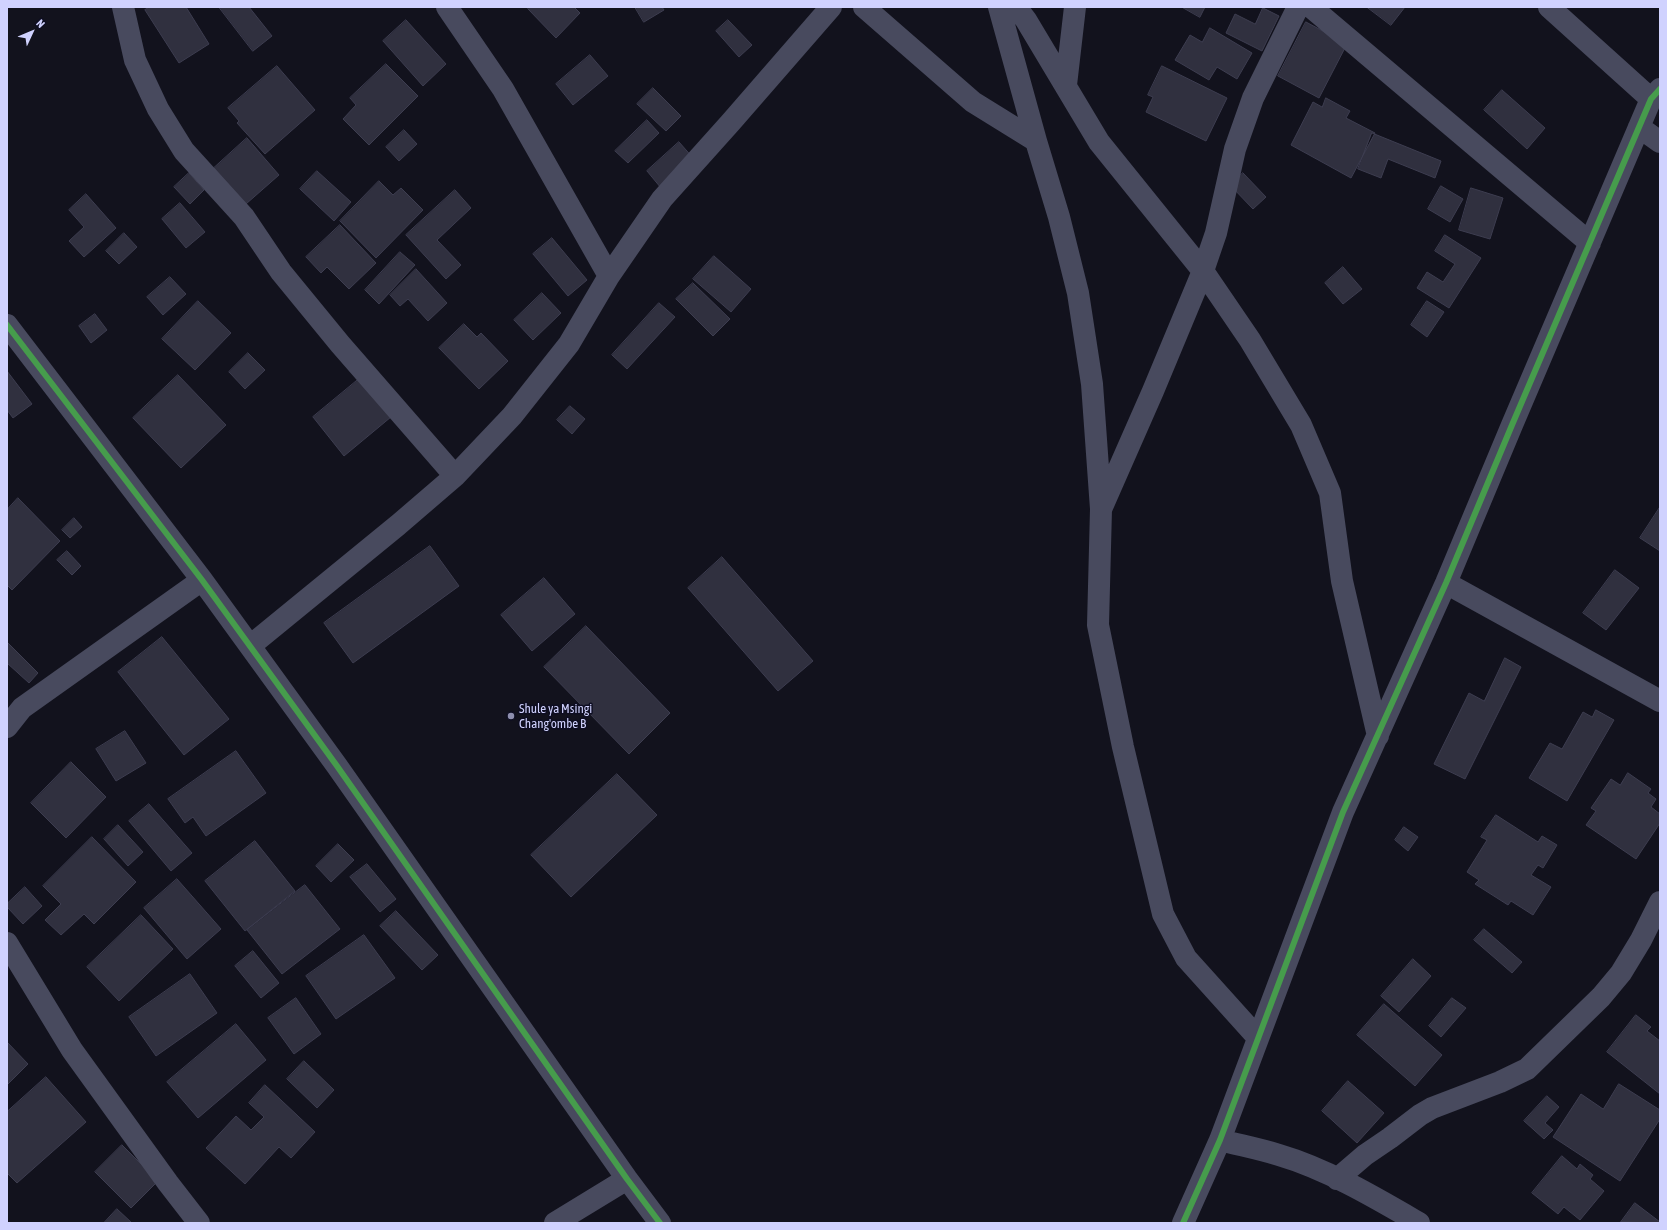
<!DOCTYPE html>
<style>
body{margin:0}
#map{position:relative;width:1667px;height:1230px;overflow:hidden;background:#12121d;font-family:"Asap Condensed",sans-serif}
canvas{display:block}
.frame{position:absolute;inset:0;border:8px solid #d0d2fe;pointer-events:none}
.north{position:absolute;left:12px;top:12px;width:40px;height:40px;-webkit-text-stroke:3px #0e0e22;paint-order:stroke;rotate:46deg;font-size:11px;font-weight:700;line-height:16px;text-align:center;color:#d0d2fe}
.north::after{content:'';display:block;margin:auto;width:14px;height:18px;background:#d0d2fe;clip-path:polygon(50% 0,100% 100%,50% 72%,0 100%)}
</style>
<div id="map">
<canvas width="1667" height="1230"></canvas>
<div class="frame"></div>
<div class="north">N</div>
</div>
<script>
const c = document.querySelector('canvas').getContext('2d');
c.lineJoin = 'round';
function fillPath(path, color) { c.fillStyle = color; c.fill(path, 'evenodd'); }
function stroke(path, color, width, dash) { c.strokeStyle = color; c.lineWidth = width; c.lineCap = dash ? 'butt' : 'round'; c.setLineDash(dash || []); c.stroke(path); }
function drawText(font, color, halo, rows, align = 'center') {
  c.font = font + ' "Asap Condensed",sans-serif'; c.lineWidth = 3; c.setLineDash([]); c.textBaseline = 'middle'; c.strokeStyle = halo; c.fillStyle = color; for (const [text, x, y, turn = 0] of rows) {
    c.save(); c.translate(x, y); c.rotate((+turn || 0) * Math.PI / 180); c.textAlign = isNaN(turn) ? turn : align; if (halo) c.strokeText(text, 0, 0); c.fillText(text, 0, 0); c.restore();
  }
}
const building = new Path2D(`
 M150 7H186L209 44 179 63 145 10Z
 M219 7H249L272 36 253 51Z
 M529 7H574L580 13 556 38 528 9Z
 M635 7H662L664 10 644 22Z
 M1182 7H1205L1200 17Z
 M1367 7H1405L1391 25Z
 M1263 8 1279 16 1262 51 1226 33 1235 14 1255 24Z
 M406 20 446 64 423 86 383 41Z
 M728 20 752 45 739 57 716 31Z
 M1306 22 1347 44 1319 98 1278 76Z
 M1210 28 1252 53 1237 79 1217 67 1209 80 1175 60 1190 35 1202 42Z
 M590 55 608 76 573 105 556 84Z
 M386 64 418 96 369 145 343 119 356 105 350 98Z
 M277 66 315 110 265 154 237 123 239 121 228 108Z
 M1162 66 1227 98 1206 141 1146 112 1153 97 1148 95Z
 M653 88 681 116 666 131 637 104Z
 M1502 90 1545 128 1527 149 1484 110Z
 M1326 98 1350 111 1346 118 1375 133 1351 178 1291 145 1313 102 1322 107Z
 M647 120 659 133 628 163 615 151Z
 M404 130 417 144 399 161 386 147Z
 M1372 133 1441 161 1435 178 1388 159 1381 178 1358 169Z
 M247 138 279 175 246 204 214 168Z
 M679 142 694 159 661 188 647 171Z
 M317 171 351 202 334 221 300 189Z
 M189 173 204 190 190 204 174 187Z
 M1243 173 1266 197 1253 209 1230 185Z
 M379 181 393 195 401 188 423 210 376 258 340 221Z
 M1441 186 1463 199 1450 222 1428 209Z
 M1471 188 1503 198 1490 239 1459 230Z
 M455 190 471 208 437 240 461 265 446 279 406 235Z
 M86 194 116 228 84 257 69 241 84 227 69 210Z
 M180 203 205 232 186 248 162 219Z
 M340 225 376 263 349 289 327 267 321 273 306 257Z
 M124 233 137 247 119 264 106 251Z
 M1445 235 1481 258 1449 308 1417 288 1427 272 1443 282 1455 264 1435 251Z
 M552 238 587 280 568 296 533 254Z
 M400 252 415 265 379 304 365 290Z
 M714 256 751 289 731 312 693 279Z
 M1343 267 1362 289 1343 304 1325 283Z
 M416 269 447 303 428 321 408 299 400 306 390 295Z
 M170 277 186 294 163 315 147 297Z
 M693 283 730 319 713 336 676 299Z
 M542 293 561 313 533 340 514 320Z
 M198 301 231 333 195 370 162 339Z
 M1427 301 1444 312 1427 337 1411 325Z
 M659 303 675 317 627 369 612 355Z
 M95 314 107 330 91 343 79 326Z
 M464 324 477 337 481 333 508 361 479 389 439 348Z
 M248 353 265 370 245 389 229 372Z
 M7 371 32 404 13 418 7 410Z
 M178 375 226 425 181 468 133 418Z
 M359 379 391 417 344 456 313 417Z
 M570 406 585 419 572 434 557 420Z
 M18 498 60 541 12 590 7 585V510Z
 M1660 507V551L1640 538Z
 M74 518 82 527 70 538 62 530Z
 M430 546 459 586 353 663 324 623Z
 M67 551 81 566 72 575 57 560Z
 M722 557 813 661 778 691 688 588Z
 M1615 570 1639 588 1606 630 1583 613Z
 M544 578 575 614 532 651 501 615Z
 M586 626 670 713 629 754 544 667Z
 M162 637 229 719 184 755 118 672Z
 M7 642 38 673 29 683 7 663Z
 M1505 658 1521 667 1465 779 1434 764 1469 693 1484 701Z
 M1596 710 1614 720 1567 801 1529 778 1550 743 1562 749 1583 712 1592 717Z
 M125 731 146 763 116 781 96 749Z
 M236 751 266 793 206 836 193 817 185 823 168 799Z
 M71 762 106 797 66 838 31 803Z
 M1628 773 1651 789 1648 793 1656 799 1651 807 1660 814V823L1636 859 1586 825 1596 811 1591 808 1611 779 1620 785Z
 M617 774 657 815 571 897 531 855Z
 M149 804 192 853 171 871 129 821Z
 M1496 815 1538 842 1542 836 1557 845 1543 868 1538 865 1531 875 1551 887 1533 915 1511 901 1508 905 1475 884 1479 880 1467 872 1487 840 1481 837Z
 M118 825 143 852 128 866 104 839Z
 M1404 827 1418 837 1408 851 1395 840Z
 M92 837 136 882 94 924 84 914 61 935 45 920 61 904 43 886Z
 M255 841 295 891 245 931 205 881Z
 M338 844 354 860 331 882 316 866Z
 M367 864 396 899 380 912 350 877Z
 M177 879 221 929 187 959 144 908Z
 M305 885 340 929 282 974 247 930Z
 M25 887 42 906 23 924 7 907V904Z
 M396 911 438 955 422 970 380 926Z
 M141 915 173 949 119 1001 87 967Z
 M1484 929 1522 962 1512 973 1474 940Z
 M364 935 395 978 336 1019 306 976Z
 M253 951 279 983 261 998 235 966Z
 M1413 959 1431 976 1399 1012 1381 996Z
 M190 974 217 1013 156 1056 129 1017Z
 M296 998 321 1034 294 1054 268 1018Z
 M1452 998 1466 1008 1441 1037 1429 1026Z
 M1384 1004 1442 1055 1415 1086 1357 1035Z
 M1636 1015 1651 1027 1647 1031 1660 1041V1094L1607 1052Z
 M236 1024 266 1060 198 1118 167 1082Z
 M7 1042 28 1064 7 1085Z
 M304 1061 334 1090 317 1108 287 1079Z
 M46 1077 86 1122 17 1183 7 1173V1112Z
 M1348 1081 1384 1113 1357 1143 1322 1111Z
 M1619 1084 1660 1110V1119L1620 1181 1553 1137 1581 1094 1603 1109Z
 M265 1085 315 1132 291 1158 279 1147 245 1184 206 1148 236 1116 251 1130 264 1117 249 1103Z
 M1547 1096 1559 1107 1545 1123 1553 1130 1544 1139 1524 1121Z
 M122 1145 158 1181 131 1208 95 1172Z
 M1562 1156 1577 1169 1580 1164 1593 1175 1590 1179 1604 1191 1580 1220 1564 1207 1558 1214 1532 1193Z
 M1635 1203 1660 1222V1223L1621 1222Z
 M117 1209 132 1223H104Z`);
fillPath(building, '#30303f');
stroke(building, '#3d3d50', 1);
stroke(new Path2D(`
 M123 7 135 60 158 109 184 151 244 217 281 272 340 344 455 476
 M447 7 503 89 609 276
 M864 7 973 102 1036 141
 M999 7 1036 141 1059 217 1078 293 1092 384 1101 509 1098 625 1123 747 1163 914 1186 958 1258 1038
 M1016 7 1026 20 1099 142 1203 271 1250 340 1301 425 1330 493 1342 581 1378 736
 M1311 7 1590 243
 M1549 7 1651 99
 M1066 85 1075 7
 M1639 127 1660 142
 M7 325 202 580 337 766 627 1179 660 1223
 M1102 507 1153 391 1203 271 1216 233 1235 149 1253 98 1298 7
 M1446 583 1660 701
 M250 646 398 525 455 476 512 416 569 344 609 276 662 199 731 122 831 7
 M7 727 22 708 202 580
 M7 943 72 1050 168 1183 199 1223
 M1220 1140C1239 1145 1260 1149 1279 1155 1327 1169 1376 1198 1419 1223
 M1337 1179 1365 1155 1390 1138 1420 1115 1432 1108 1500 1082 1527 1069 1601 997 1621 973 1641 940 1660 902
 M555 1223 627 1179
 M1183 1223 1220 1140 1343 812 1446 583 1512 425 1651 99 1660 89`), '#484a5e', 22);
stroke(new Path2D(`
 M7 325 202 580 337 766 627 1179 660 1223
 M1183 1223 1220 1140 1343 812 1446 583 1512 425 1651 99 1660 89`), '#469c4c', 6);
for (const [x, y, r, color] of [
 [511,716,4,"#8e8faf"]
]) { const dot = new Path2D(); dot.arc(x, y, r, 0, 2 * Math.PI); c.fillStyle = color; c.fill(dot); stroke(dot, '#0e0e22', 1.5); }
drawText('13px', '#d0d2fe', '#0e0e22', [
 ["Shule ya Msingi",519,709],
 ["Chang'ombe B",519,724]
], 'left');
</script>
